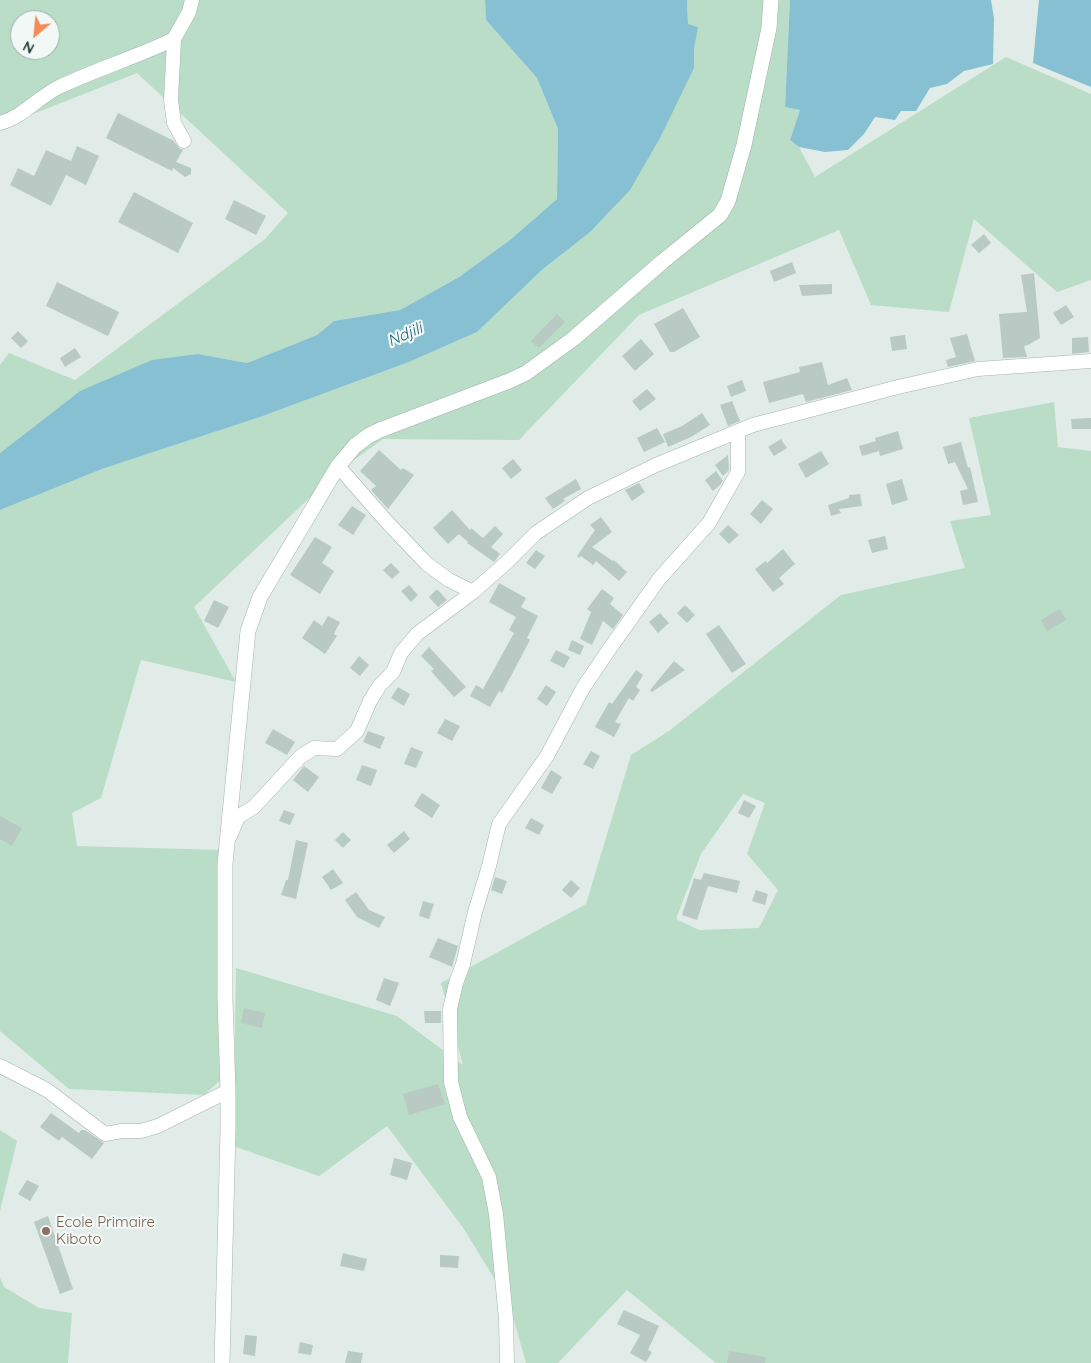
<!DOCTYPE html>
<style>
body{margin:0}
#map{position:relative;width:1091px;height:1363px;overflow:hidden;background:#e1ece8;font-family:Quicksand,sans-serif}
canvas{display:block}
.north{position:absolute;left:10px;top:10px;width:50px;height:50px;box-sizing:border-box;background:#f1f8f5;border:1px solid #9eada9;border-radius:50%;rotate:208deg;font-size:14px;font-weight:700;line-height:20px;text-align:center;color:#213d37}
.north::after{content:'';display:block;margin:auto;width:18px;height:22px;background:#f58b55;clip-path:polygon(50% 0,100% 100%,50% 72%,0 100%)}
</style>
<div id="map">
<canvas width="1091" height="1363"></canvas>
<div class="north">N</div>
</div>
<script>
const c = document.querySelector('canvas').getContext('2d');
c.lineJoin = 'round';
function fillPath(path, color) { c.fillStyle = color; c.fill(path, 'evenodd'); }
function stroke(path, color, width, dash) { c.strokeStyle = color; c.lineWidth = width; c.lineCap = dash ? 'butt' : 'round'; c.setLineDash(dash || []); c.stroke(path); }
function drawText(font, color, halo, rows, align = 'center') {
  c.font = font + ' Quicksand,sans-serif'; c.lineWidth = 4.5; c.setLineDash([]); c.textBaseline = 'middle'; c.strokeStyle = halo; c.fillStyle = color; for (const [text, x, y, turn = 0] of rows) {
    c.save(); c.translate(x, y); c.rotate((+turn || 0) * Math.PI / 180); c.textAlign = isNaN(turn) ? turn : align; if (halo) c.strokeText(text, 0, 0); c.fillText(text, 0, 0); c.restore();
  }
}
fillPath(new Path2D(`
 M0 0H485L486 20 537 78 558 129 557 199 510 240 459 277 400 310 334 321 317 335 247 363 198 354 80 391 0 453V365L9 353 75 380 265 239 288 213 137 73 0 127ZM20 20H50V50H20Z
 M687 0H790L785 107 800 110 790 140 799 147 815 177 1006 57 1091 94V280L1057 292 974 219 949 312 871 305 839 230 639 315 519 440 383 439 336 473 194 607 236 682 141 660 101 798 72 813 77 846 222 850 224 1077 204 1095 69 1089 0 1031V510L102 469 260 417 409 362 477 332 543 269 589 233 694 68V49L697 27 688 24Z
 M1054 402 1058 447 1091 451V1363H716L627 1290 558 1363H526L509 1303 464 1229 387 1126 319 1176 233 1146 236 968 397 1016 463 1065 441 983 586 904 631 755 669 731 841 595 965 568 950 521 991 515 969 418ZM743 794 765 803 747 854 778 890 759 928 699 930 676 919 701 854Z
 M0 1130 17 1141 0 1211Z
 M0 1278 4 1287 39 1308 72 1313 68 1363H0Z`), '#b9ddc6');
fillPath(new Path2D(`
 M485 0H687L688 24 698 27 694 49V68L661 136 630 190 589 233 543 269 477 332 409 362 260 417 102 469 0 510V453L80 391 152 360 198 354 247 363 317 335 334 321 400 310 459 277 510 240 557 199 558 129 537 78 486 20Z
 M790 0H991L994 18 993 64 964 71 947 84 930 88 916 111H901L895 120 875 117 864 134 848 150 825 152 799 147 790 140 800 110 785 107Z
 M1039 0H1091V87L1033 63Z`), '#87c0d2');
fillPath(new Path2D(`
 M118 113 174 141 179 148 183 150 176 162 191 168V174L185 177 173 168 172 171 106 138Z
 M77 146 99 156 86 185 66 175 51 206 10 185 18 168 34 176 46 150 71 161Z
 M134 192 193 223 178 253 118 222Z
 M234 200 266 216 256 235 225 219Z
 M984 234 991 243 979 253 971 245Z
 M792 262 796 273 774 282 770 271Z
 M1034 273 1040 338 1028 345 1024 346 1027 357 1003 358 999 314 1027 312 1021 275Z
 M57 282 119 312 108 336 46 306Z
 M832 284V294L802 296 799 285Z
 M1066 305 1074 317 1061 325 1053 313Z
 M683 308 700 337 674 352H670L654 324Z
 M557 314 565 322 539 348 531 341Z
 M18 331 28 341 21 348 11 338Z
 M967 334 975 361 948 367 946 360 956 357 950 338Z
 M905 335 907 349 892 351 890 337Z
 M1088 337 1089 352 1072 354V338Z
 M641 339 654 354 635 371 622 356Z
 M75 348 81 357 65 367 60 358Z
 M822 362 828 385 847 378 852 390 806 402 803 394 769 403 763 382 800 372 799 367Z
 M742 380 746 391 731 397 727 386Z
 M647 389 656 399 640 411 632 401Z
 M732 401 740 421 728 426 720 405Z
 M702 413 710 425 691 437 668 447 663 434 682 426Z
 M1091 418V429H1072L1071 419Z
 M657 428 665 442 644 452 637 438Z
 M898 431 903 449 880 456 879 451 862 456 859 446 876 441 875 438Z
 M781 439 787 448 774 456 768 447Z
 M961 442 968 468 970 467 978 502 963 505 960 491 968 489 955 462 948 464 943 447Z
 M379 450 401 470 403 468 414 475 388 509 371 490 376 486 360 471Z
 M821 451 829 464 806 478 798 464Z
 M728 455 729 470 723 476 715 465Z
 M513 459 522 470 511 479 502 468Z
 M716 471 723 481 720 485 713 491 705 480Z
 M576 479 581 489 563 499 565 501 553 509 545 498Z
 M902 479 908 500 892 505 886 484Z
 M639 483 645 492 632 501 625 490Z
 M860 494 862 506 839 509 841 513 831 516 828 505 849 498V495Z
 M762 500 773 509 761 524 750 514Z
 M352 506 366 515 353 535 338 525Z
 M452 510 470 530 471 528 483 538 495 526 503 534 491 547 500 554 494 562 467 543 468 542 459 534 448 544 433 528Z
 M601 517 612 532 592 547 613 561 614 560 627 572 619 581 596 561 593 565 581 556 579 558 577 556 595 530 590 525Z
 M728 525 739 535 729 544 719 534Z
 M885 536 888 549 872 553 868 540Z
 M315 537 332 547 322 563 334 571 320 594 290 575Z
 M783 549 795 564 779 578 784 584 773 592 755 569 766 561 767 563Z
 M536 550 545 556 535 569 526 563Z
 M391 563 400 572 392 579 383 570Z
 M499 583 526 598 521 607 538 616 527 638 530 640 502 693 499 691 490 707 470 696 476 685 483 689 514 633 509 630 516 617 489 602Z
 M409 585 418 595 411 602 401 591Z
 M437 589 447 600 438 607 429 597Z
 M602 589 614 598 610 604 623 615 613 629 603 621 592 645 580 639 591 612 587 609Z
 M214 600 229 607 218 628 204 621Z
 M685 605 695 615 687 623 677 613Z
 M1060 609 1066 620 1047 631 1041 620Z
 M660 613 669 623 658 633 649 622Z
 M328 616 340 622 334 634 337 636 325 654 302 638 314 620 322 626Z
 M719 625 746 664 732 673 706 634Z
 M572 640 584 646 580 655 568 650Z
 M429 647 466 687 454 697 431 671 434 669 421 656Z
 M556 650 570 657 564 668 550 661Z
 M359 656 369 665 360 676 350 668Z
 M674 661 685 670 652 692 650 690Z
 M636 670 643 675 636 687 640 690 633 701 629 698 615 722 621 724 614 737 595 727 609 702 612 704Z
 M546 685 556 692 547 706 537 699Z
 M398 687 410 694 404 706 391 698Z
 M445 719 460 726 452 741 437 733Z
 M273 729 295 742 287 755 265 743Z
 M368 731 385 737 380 749 363 742Z
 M411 747 423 752 416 768 404 764Z
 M591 751 600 756 593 769 583 764Z
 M362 765 377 770 371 786 356 780Z
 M304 766 319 777 308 792 293 780Z
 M551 770 562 777 552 794 541 788Z
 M422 793 440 805 432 818 414 806Z
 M744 800 756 806 749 818 738 813Z
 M284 810 295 814 290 825 279 821Z
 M0 816 22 828 12 846 0 839Z
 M531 818 544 825 539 835 525 828Z
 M404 831 410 839 394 853 387 845Z
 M343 832 351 840 343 848 335 840Z
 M296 840 308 843 296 899 281 895 286 880H288Z
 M333 869 343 883 331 890 322 877Z
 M704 873 740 881 737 893 708 886 697 920 682 915 694 878 701 880Z
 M495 877 507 881 502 894 491 890Z
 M571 880 580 888 571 898 562 890Z
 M756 890 768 894 765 905 752 901Z
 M356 892 369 910 385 917 379 928 357 917 345 900Z
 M423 901 434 904 429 919 419 916Z
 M438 938 458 946 452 967 429 957Z
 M384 978 399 983 390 1006 376 1000Z
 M244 1008 265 1013 262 1028 241 1023Z
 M424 1011H441V1023H425Z
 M438 1084 445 1104 409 1115 403 1094Z
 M51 1113 79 1133 81 1130H85L104 1143 92 1159 62 1137 59 1141 40 1127Z
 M394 1158 412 1163 407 1180 390 1175Z
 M27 1180 39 1186 30 1201 18 1194Z
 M48 1216 73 1289 60 1294 34 1222Z
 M343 1253 367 1259 364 1271 340 1266Z
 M440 1255 459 1256 458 1268 440 1267Z
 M624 1310 659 1326 648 1350 652 1352 646 1362 630 1353 640 1335 617 1324Z
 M245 1335 257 1336 255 1356 243 1354Z
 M300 1342 313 1345 311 1355 298 1353Z
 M348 1351 363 1353 361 1363H345Z
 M729 1351 766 1357 765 1363H727Z`), '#b9c9c4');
const minor = new Path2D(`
 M0 123C23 117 38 97 59 87 97 69 137 57 174 39
 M184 141 174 123 171 100 174 39 189 12 192 0
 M338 466 387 522 427 564 449 580 473 592
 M230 836 238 817 254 807 300 757 314 748 337 749 357 731 370 701 380 685 393 672 401 653 417 634 473 592 507 562 536 533 588 498 656 465 753 425 898 387 978 369 1091 361
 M0 1066 47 1090 105 1134 122 1131H141L158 1126 228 1091
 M507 1363 506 1319 496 1214 489 1177 460 1117 451 1082 450 1009 456 983 463 964 475 912 489 866 499 824 547 756 583 688 608 651 659 579 709 523 738 472V431`);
const tertiary = new Path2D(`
 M222 1363 228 1130V1091L225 999V864L248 631 260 597 338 466 355 446 368 436 380 430 509 381 526 373 573 339 662 262 720 215 728 201 744 145 769 28 771 0`);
stroke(minor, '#a4b4af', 15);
stroke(tertiary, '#a4b4af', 16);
stroke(minor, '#fff', 14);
stroke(tertiary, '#fff', 15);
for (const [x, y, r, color] of [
 [46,1231,5,"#8d6e63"]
]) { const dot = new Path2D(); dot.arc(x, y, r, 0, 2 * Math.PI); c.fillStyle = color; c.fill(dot); stroke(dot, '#f1f8f5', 2); }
drawText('15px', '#785e54', '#f1f8f5', [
 ["Ecole Primaire",56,1222],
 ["Kiboto",56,1239]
], 'left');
drawText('italic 16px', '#1a617a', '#f1f8f5', [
 ["Ndjili",405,335,-24]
]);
</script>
